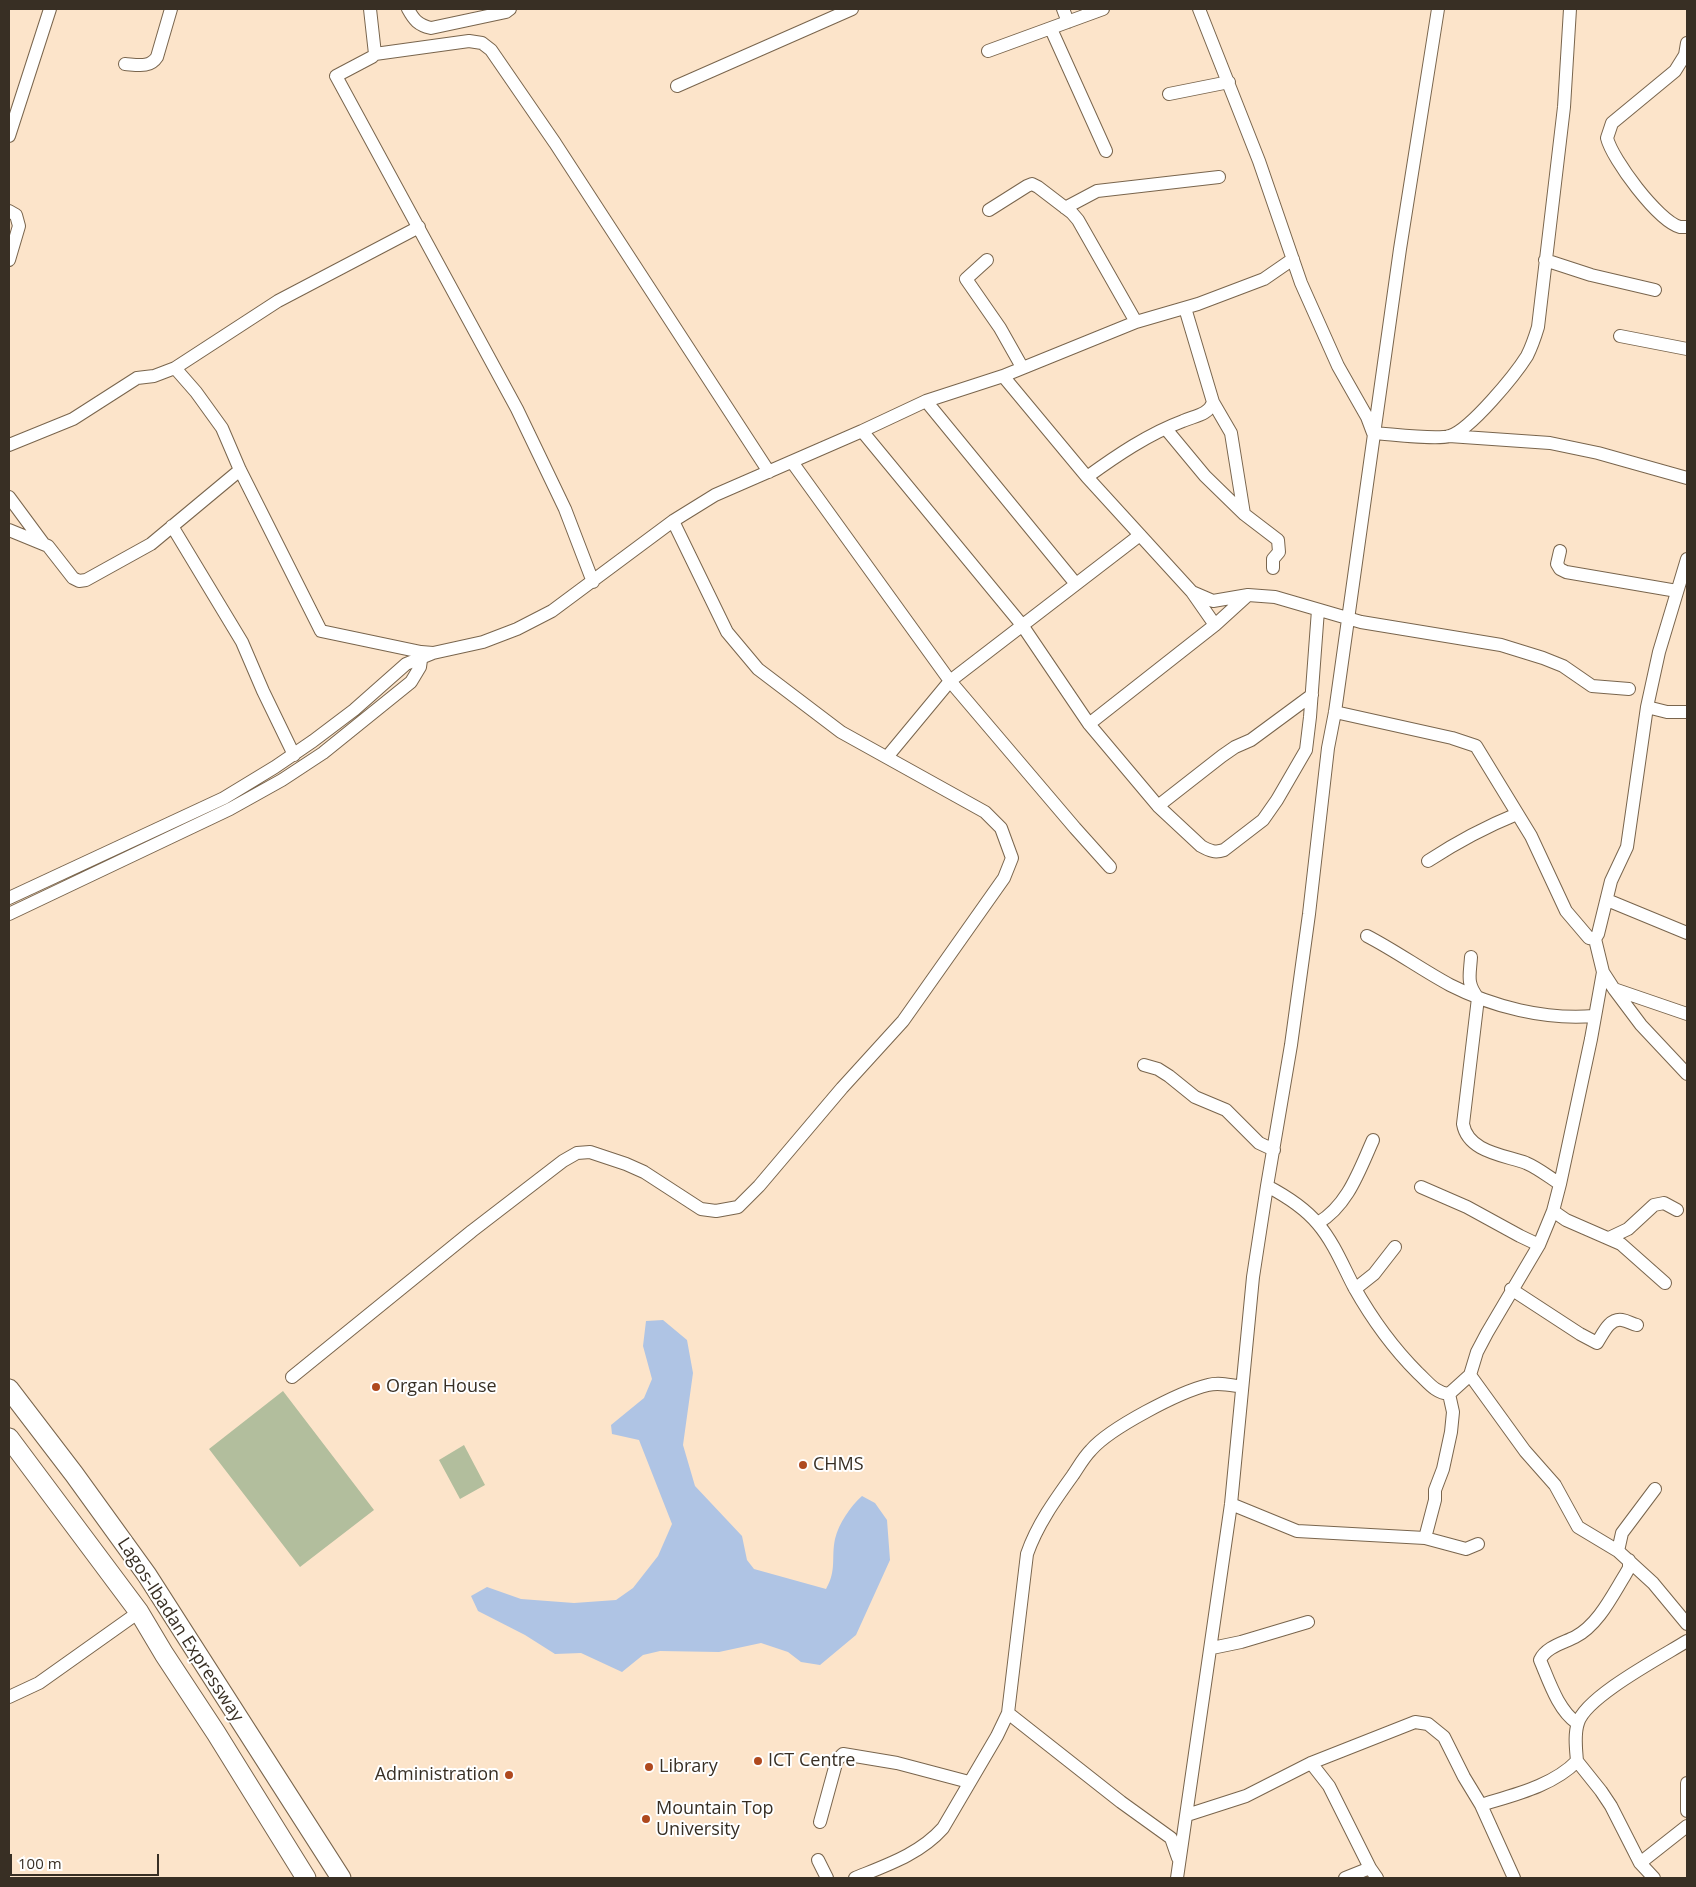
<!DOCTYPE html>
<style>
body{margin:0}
#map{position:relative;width:1696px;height:1887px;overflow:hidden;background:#fce4ca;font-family:"Open Sans",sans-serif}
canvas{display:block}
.frame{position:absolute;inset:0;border:10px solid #382f24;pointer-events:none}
.scale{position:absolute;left:10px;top:1854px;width:149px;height:22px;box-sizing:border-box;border:2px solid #382f24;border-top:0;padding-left:6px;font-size:15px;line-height:18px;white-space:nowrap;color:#382f24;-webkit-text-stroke:4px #fff;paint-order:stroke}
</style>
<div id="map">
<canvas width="1696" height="1887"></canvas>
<div class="frame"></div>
<div class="scale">100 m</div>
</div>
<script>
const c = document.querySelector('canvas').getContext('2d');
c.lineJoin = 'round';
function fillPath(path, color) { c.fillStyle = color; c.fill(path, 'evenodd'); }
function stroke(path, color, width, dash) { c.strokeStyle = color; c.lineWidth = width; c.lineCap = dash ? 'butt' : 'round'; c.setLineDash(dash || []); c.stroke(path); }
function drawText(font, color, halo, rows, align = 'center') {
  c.font = font + ' "Open Sans",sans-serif'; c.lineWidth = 4; c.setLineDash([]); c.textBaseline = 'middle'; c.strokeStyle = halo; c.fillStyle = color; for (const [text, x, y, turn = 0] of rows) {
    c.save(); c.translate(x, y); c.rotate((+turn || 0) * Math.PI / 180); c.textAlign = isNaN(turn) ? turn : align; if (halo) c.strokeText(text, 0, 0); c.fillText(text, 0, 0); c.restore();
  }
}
fillPath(new Path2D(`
 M283 1391 374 1510 300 1567 209 1449Z
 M464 1445 485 1485 460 1499 439 1460Z`), '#b2be9d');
fillPath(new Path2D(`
 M663 1320 687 1340 693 1373 683 1445 695 1486 742 1536 747 1560 754 1569 826 1589C837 1570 831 1558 835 1539 839 1523 850 1507 862 1496L875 1503 887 1520 890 1560 856 1635 820 1665 801 1662 788 1652 761 1643 719 1652 660 1651 643 1655 622 1672 581 1653 555 1654 525 1635 478 1611 471 1596 487 1587 521 1599 574 1603 616 1600 633 1588 658 1556 672 1524 639 1440 612 1434 611 1425 644 1398 652 1379 643 1346 646 1321Z`), '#afc4e4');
const minor = new Path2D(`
 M370 9 375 54 372 57 336 76 517 409 565 509 593 582
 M408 9C414 20 418 25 431 28L506 12 510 9
 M1063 9 1068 22
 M1199 9 1259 161 1301 283 1338 366 1367 417 1373 433C1391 434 1435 440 1450 436 1471 429 1515 375 1527 356 1532 346 1535 337 1538 327L1564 107 1570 9
 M1051 29 1106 151
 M1687 43 1685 55 1675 71 1612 123 1607 138C1612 159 1658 221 1680 227 1680 227 1686 227 1687 227
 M988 51 1103 9
 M375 54 469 41 482 43 491 50 555 143 769 472
 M125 64C138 65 150 68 157 57L171 9
 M677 86 852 9
 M1169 94 1229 82
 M9 136 50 9
 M1065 208 1097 191 1219 177
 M989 210 1027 186 1032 184 1038 187 1072 213 1078 220 1136 322
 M9 211 16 215 19 226 9 260
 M987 260 966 279 1000 328 1022 367
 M1545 260 1591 275 1655 290
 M1620 336 1687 349
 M175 368 278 301 419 227
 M1003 376 1136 322 1198 304 1264 279 1293 259
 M926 401 1076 584
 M1213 402 1231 433 1244 514
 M1166 429 1205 476 1244 514 1278 540 1279 552 1273 559V568
 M862 431 1022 625 1089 724 1158 806 1201 846C1210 851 1215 853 1224 850L1263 820 1277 800 1306 750 1310 717 1318 610
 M1449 436 1550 443 1598 453 1687 478
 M9 445 73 419 137 378 154 376 175 368 196 392 222 428 240 470 321 631 421 652 433 653
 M792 462 950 681 1075 828 1110 867
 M1087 477C1116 456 1148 434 1183 421 1194 416 1209 415 1213 402L1185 308
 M9 497 43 543
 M172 526 242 642 263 691 294 755
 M9 530 48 546 73 578 79 581 86 580 151 544 240 470
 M1560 551 1557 564 1560 569 1566 572 1677 591
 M1687 559 1659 652 1647 707 1627 847 1611 881 1598 934 1595 939 1603 972 1614 989 1641 1025 1687 1074
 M1192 592 1215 625
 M1647 707 1667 712H1687
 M1335 712 1452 738 1476 746 1531 836 1566 911 1589 938 1595 939
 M1089 724 1215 625 1248 595
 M887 757 950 681 1140 535
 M1158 806 1222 756 1235 747 1251 740 1312 695
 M1428 861C1457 842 1485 827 1517 814
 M9 898 224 798 275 767 313 741 354 710 406 664 433 653 483 642 517 629 552 611 673 521 715 495 862 431 926 401 1003 376 1087 477 1192 592 1213 601 1248 595 1275 597 1361 622 1501 645 1543 658 1563 666 1592 686 1629 689
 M1607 900 1687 933
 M9 914 230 809 282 780 323 753 411 682 420 667 421 660
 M1367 936C1396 951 1422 970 1450 985 1493 1007 1545 1020 1594 1016
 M1471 957C1470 975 1466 983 1478 998L1463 1124C1468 1152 1504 1155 1526 1163 1538 1168 1549 1177 1560 1184
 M1614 989 1687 1014
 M1144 1065 1158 1069 1169 1076 1195 1097 1226 1110 1259 1143 1274 1150
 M1267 1186C1286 1196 1304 1207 1318 1224 1334 1243 1343 1266 1354 1287 1372 1319 1393 1348 1418 1373 1428 1382 1435 1393 1449 1394L1470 1375 1477 1352 1487 1333 1539 1245 1553 1211 1560 1184 1591 1039 1603 972
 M1421 1187 1467 1207 1520 1236 1539 1245
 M1553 1211 1566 1220 1621 1244 1665 1283
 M1318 1223C1348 1205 1359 1171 1373 1140
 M1609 1238 1628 1229 1654 1205 1664 1203 1677 1210
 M1355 1289 1374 1274 1395 1247
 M1511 1289 1580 1334 1597 1343C1603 1334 1609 1318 1622 1320 1628 1321 1632 1324 1637 1325
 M1470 1375 1525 1451 1555 1485 1578 1527 1618 1551 1653 1583 1687 1624
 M292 1377 472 1231 563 1161 577 1153 590 1152 626 1164 644 1172 701 1209 716 1211 738 1207 759 1186 842 1088 903 1021 1004 878 1012 858 1001 828 985 812 841 732 758 669 727 632 673 521
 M1231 1504 1297 1531 1425 1538 1466 1549 1478 1544
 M1425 1538 1435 1500V1490L1443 1469 1451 1432 1453 1412 1449 1394
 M1618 1551 1622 1533 1655 1489
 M1212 1648 1241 1642 1308 1622
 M9 1697 39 1683 139 1612
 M1008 1713 1121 1802 1171 1838 1178 1858
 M1577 1723C1558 1710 1549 1681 1540 1660 1546 1647 1563 1643 1575 1637 1598 1625 1612 1596 1625 1575L1629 1568V1560
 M1311 1763 1329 1786 1370 1868 1377 1878
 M1687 1783V1811
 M1481 1805C1513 1795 1553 1786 1577 1761
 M1187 1815 1246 1796 1311 1763 1415 1722 1428 1724 1444 1737 1464 1777 1481 1805 1514 1878
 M820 1822 837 1760 843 1754 897 1763 969 1782
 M818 1860 827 1878
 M1640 1863 1687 1826
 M855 1878C887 1865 920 1854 943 1828L997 1736 1008 1713 1027 1554C1037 1525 1055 1500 1073 1475 1079 1466 1084 1457 1091 1450 1110 1428 1179 1392 1208 1385 1219 1382 1230 1385 1242 1387
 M1177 1878 1231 1504 1253 1277 1267 1186 1291 1045 1309 914 1328 748 1335 712 1400 249 1438 9
 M1345 1878 1370 1868
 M1654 1878 1640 1863 1611 1806 1601 1791 1577 1761C1576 1749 1574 1734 1578 1723 1585 1697 1663 1656 1687 1641`);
const highway = new Path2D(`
 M9 1389 74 1474 147 1575 341 1878
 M9 1438 139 1612 164 1654 216 1733 306 1878`);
stroke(minor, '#79654d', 14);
stroke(highway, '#79654d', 21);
stroke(minor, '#fff', 12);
stroke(highway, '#fff', 19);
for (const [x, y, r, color] of [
 [376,1387,5,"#af491e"],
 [803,1465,5,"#af491e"],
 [758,1761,5,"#af491e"],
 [649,1767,5,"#af491e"],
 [509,1775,5,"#af491e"],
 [646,1819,5,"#af491e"]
]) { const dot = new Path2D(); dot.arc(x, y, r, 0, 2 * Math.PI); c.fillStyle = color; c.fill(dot); stroke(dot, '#fff', 2); }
drawText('18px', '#382f24', '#fff', [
 ["Organ House",386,1387],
 ["CHMS",813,1465],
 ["ICT Centre",768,1761],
 ["Library",659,1767],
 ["Administration",499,1775,"right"],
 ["Mountain Top",656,1809],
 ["University",656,1830]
], 'left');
drawText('18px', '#382f24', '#fff', [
 ["Lagos-Ibadan Expressway",180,1630,57]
]);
</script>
